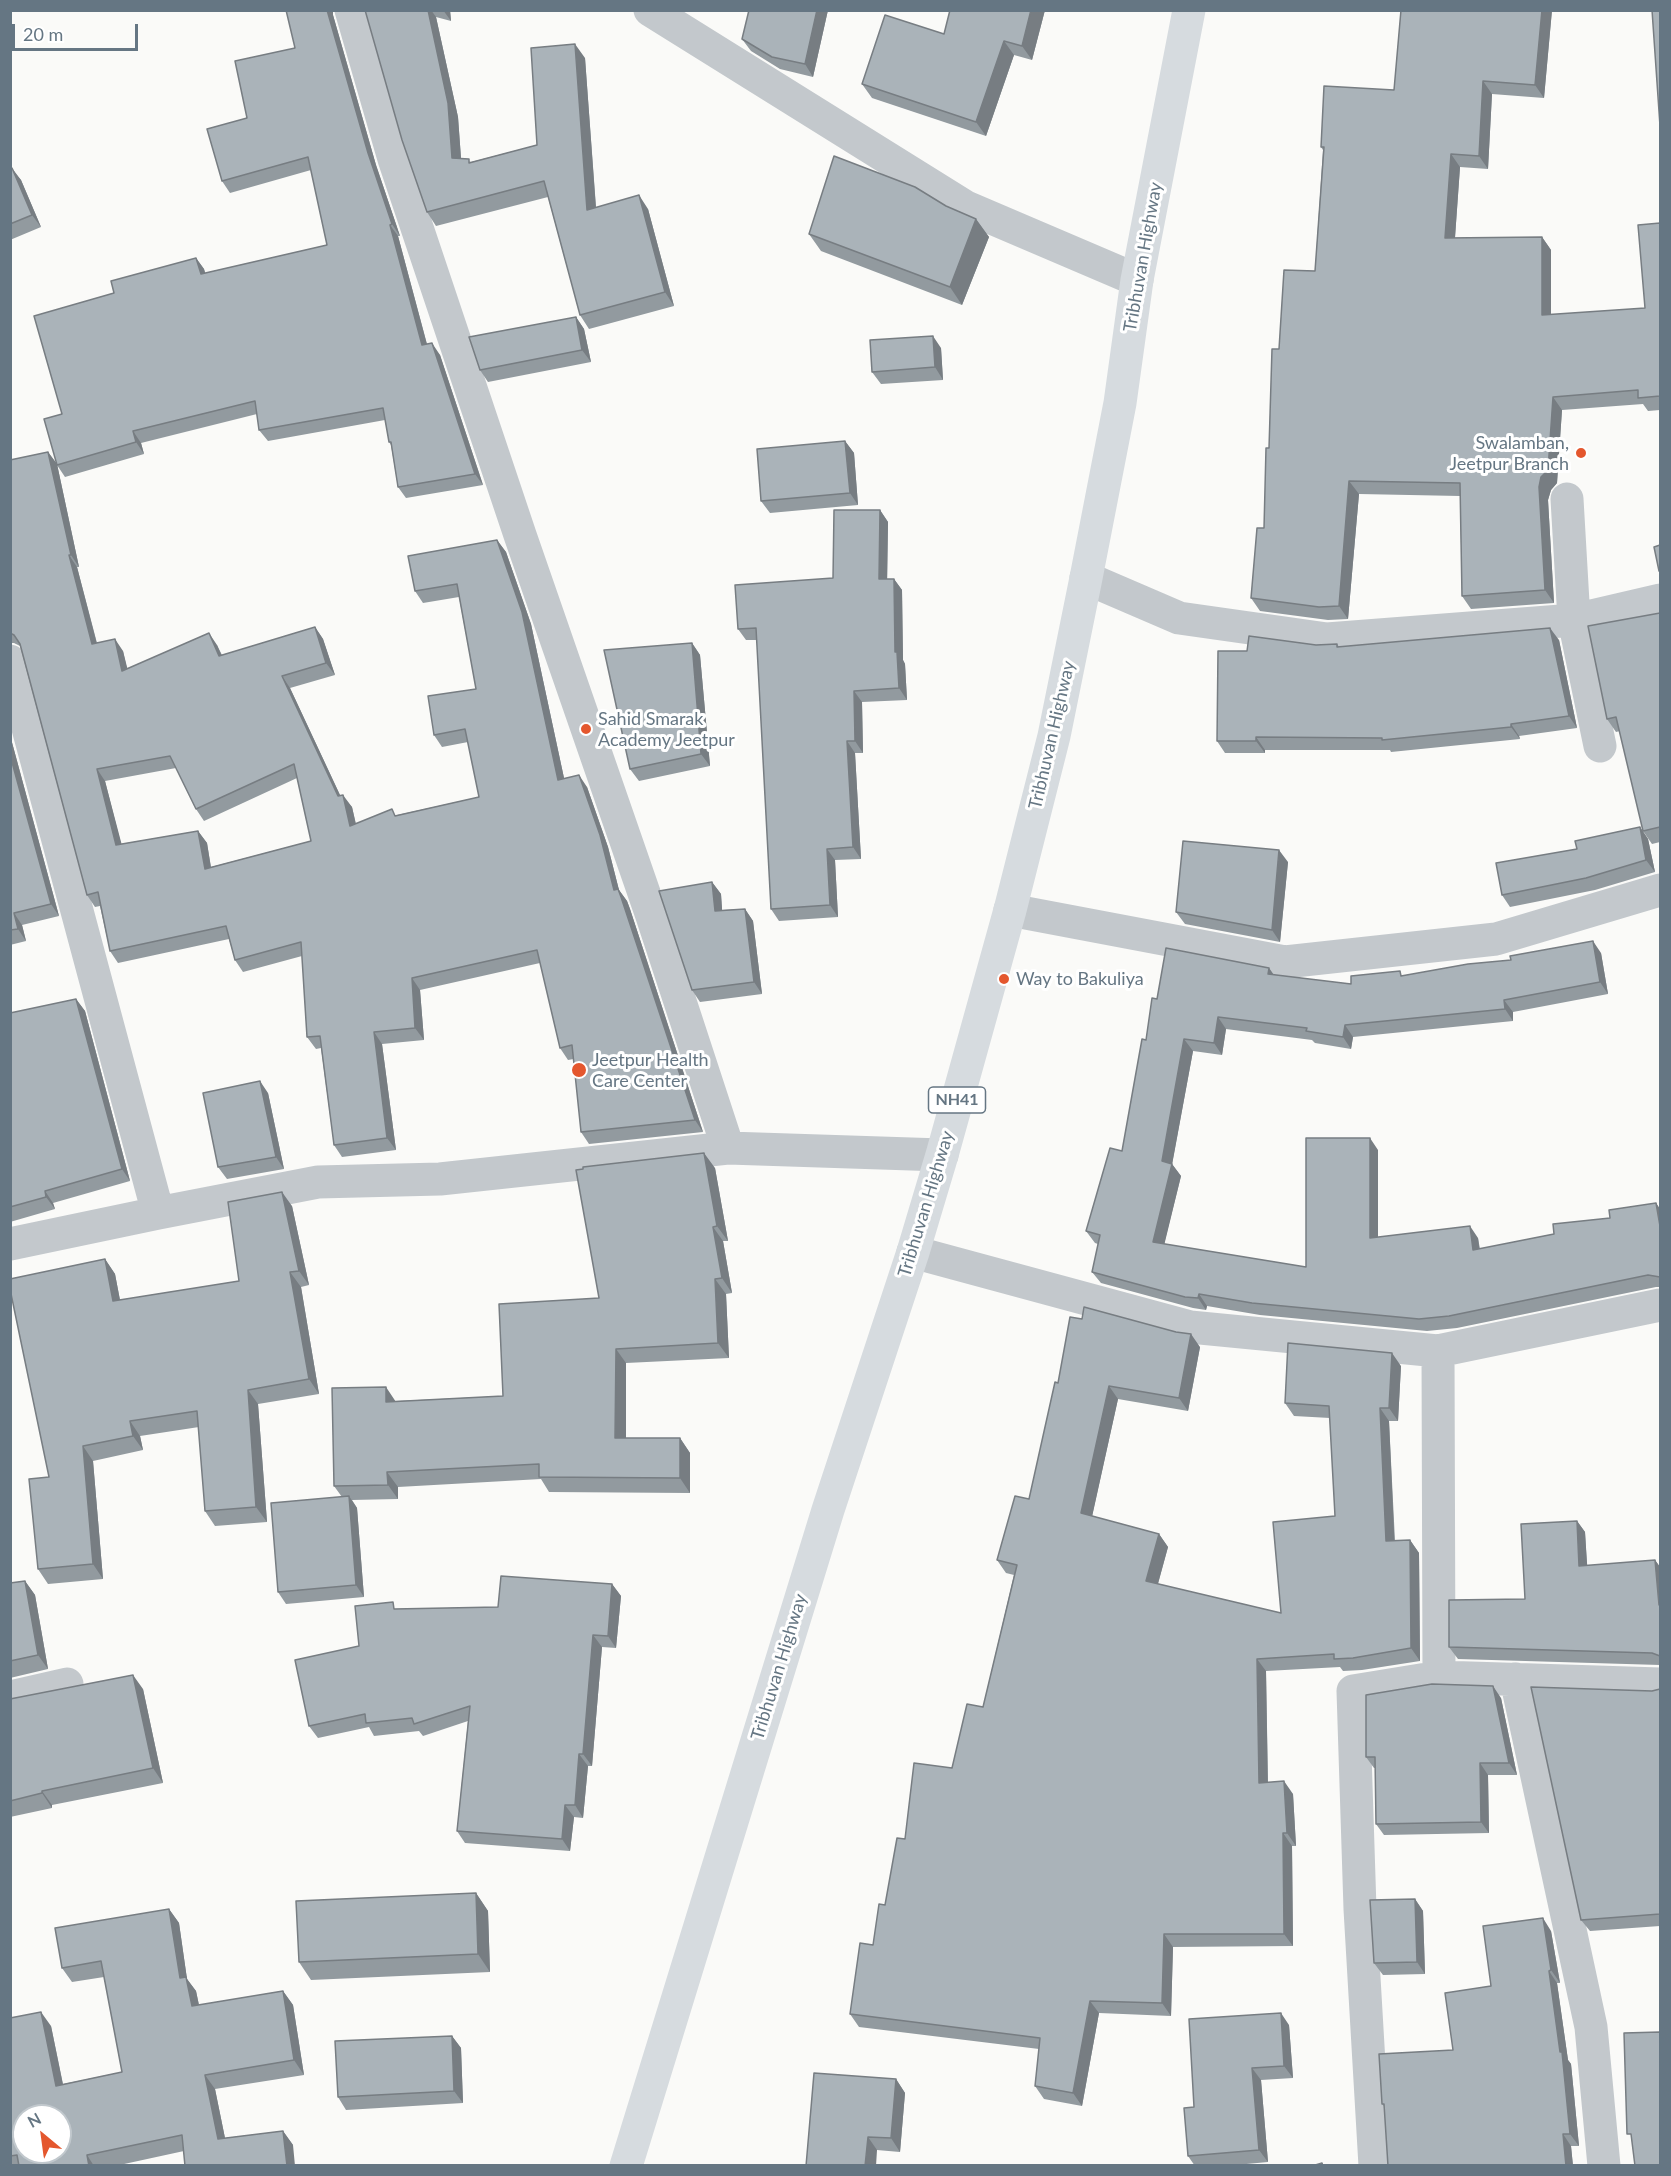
<!DOCTYPE html>
<style>
body{margin:0}
#map{position:relative;width:1671px;height:2176px;overflow:hidden;background:#fafaf8;font-family:Lato,sans-serif}
canvas{display:block}
.frame{position:absolute;inset:0;border:12px solid #657683;pointer-events:none}
.north{position:absolute;left:12px;top:2104px;width:60px;height:60px;box-sizing:border-box;background:#fff;border:2px solid #c1c8cd;border-radius:50%;rotate:331deg;font-size:16px;font-weight:700;line-height:24px;text-align:center;color:#657683}
.north::after{content:'';display:block;margin:auto;width:21px;height:27px;background:#e4572e;clip-path:polygon(50% 0,100% 100%,50% 72%,0 100%)}
.scale{position:absolute;left:12px;top:24px;width:126px;height:27px;box-sizing:border-box;border:3px solid #657683;border-top:0;padding-left:8px;font-size:18px;line-height:21px;white-space:nowrap;color:#657683;-webkit-text-stroke:4px #fff;paint-order:stroke}
</style>
<div id="map">
<canvas width="1671" height="2176"></canvas>
<div class="frame"></div>
<div class="north">N</div>
<div class="scale">20 m</div>
</div>
<script>
const c = document.querySelector('canvas').getContext('2d');
c.lineJoin = 'round';
function stroke(path, color, width, dash) { c.strokeStyle = color; c.lineWidth = width; c.lineCap = dash ? 'butt' : 'round'; c.setLineDash(dash || []); c.stroke(path); }
function fillPath(path, color) { c.fillStyle = color; c.fill(path, 'evenodd'); }
function drawText(font, color, halo, rows, align = 'center') {
  c.font = font + ' Lato,sans-serif'; c.lineWidth = 6; c.setLineDash([]); c.textBaseline = 'middle'; c.strokeStyle = halo; c.fillStyle = color; for (const [text, x, y, turn = 0] of rows) {
    c.save(); c.translate(x, y); c.rotate((+turn || 0) * Math.PI / 180); c.textAlign = isNaN(turn) ? turn : align; if (halo) c.strokeText(text, 0, 0); c.fillText(text, 0, 0); c.restore();
  }
}
stroke(new Path2D(`
 M351 10 394 159 520 535 652 916 728 1148
 M650 10 966 207 1137 280
 M1567 499 1574 620 1600 746
 M1086 578 1179 618 1327 639 1574 620 1660 600
 M10 661 158 1213
 M1010 910 1285 962 1496 939 1660 890
 M10 1244 158 1213 318 1182 440 1179 728 1148 942 1155
 M913 1252 1190 1327 1438 1351 1660 1305
 M1438 1351 1439 1677
 M1516 1679 1591 2027 1604 2166
 M10 1697 67 1684
 M1375 2166 1360 1909 1353 1691 1439 1677 1660 1684`), '#c3c8cc', 33);
stroke(new Path2D(`
 M626 2166 828 1510 913 1252 942 1155 1010 910 1054 736 1086 578 1120 403 1137 280 1189 10`), '#d6dbdf', 33);
fillPath(new Path2D(`
 M365 10H450L451 21 436 17 458 117 461 158 471 162 537 145 585 58 596 207 648 209 674 306 589 329 580 315 548 197 436 226 427 212Z
 M828 10 813 77 780 69 751 51 742 39Z
 M1045 10 1032 60 1014 55 986 136 872 98 862 84 944 34Z
 M1401 10H1552L1544 98 1492 94 1488 169 1460 167 1455 238 1542 237 1551 250V315L1645 308 1660 223V410L1648 411 1643 404 1562 410 1557 483 1551 490 1548 500 1554 603 1471 609 1462 596 1460 496 1359 494 1348 619 1328 620 1260 611 1251 598 1264 528 1269 448 1279 349 1315 271 1323 150 1321 147 1394 90Z
 M333 15 376 165 400 236H398L427 344 440 355 483 485 406 498 398 487 391 445 389 442 385 420 268 441 259 430 257 414 141 443 144 454 65 477 57 465 62 414 114 293 196 258 204 269 205 273 327 245 311 170 230 193 222 181 247 118 295 48Z
 M10 168 21 180 41 227 10 240Z
 M976 219 989 237 962 305 821 251 809 234Z
 M576 317 584 329 591 362 488 382 480 370Z
 M941 348 943 380 881 384 872 372Z
 M845 441 854 453 858 505 770 513 761 501Z
 M48 452 57 464 79 567H77L97 643 123 651 127 669 217 645 222 655 315 627 323 639 335 675 290 688 340 795 352 807 356 824 479 797 468 742 442 747 434 735 476 689 459 597 423 603 415 591 497 540 506 552 531 624 564 778 587 787 608 847 619 890 627 901 630 909 703 1132 589 1144 581 1132 574 1059 568 1060 560 1048 540 963 420 990 424 1040 382 1044 396 1150 342 1157 334 1145 321 1048 316 1049 307 1037 302 956 243 972 235 960 229 939 118 963 110 951 100 906 95 907 87 895 20 646 14 643H10V460ZM176 768 196 809 204 821 297 778 311 841 211 867 207 843 198 831 121 844 105 781Z
 M880 510 888 522 887 579H894L902 590 903 660 905 664 907 700 862 702 863 753H855L861 859 835 860 838 917 779 921 771 909 757 640H746L738 629 833 578Z
 M1660 613V842L1652 844 1643 831 1620 731 1616 732 1607 719Z
 M1559 640 1577 728 1519 736 1520 739 1391 752 1390 750H1265V753H1225L1217 741 1247 651 1337 644 1339 647Z
 M692 643 700 655 710 766 639 781 630 769Z
 M10 735 59 916 22 925 26 941 10 945Z
 M1640 827 1648 839 1655 872 1595 890 1510 907 1502 895 1577 849Z
 M1288 862 1280 942 1185 924 1176 912Z
 M712 882 721 894 722 910 745 909 753 921 762 994 700 1002 692 990Z
 M1601 953 1608 994 1513 1012V1021L1353 1037 1351 1049 1315 1043 1312 1040 1226 1029 1222 1055 1193 1051 1172 1164 1181 1176 1164 1244 1306 1267 1378 1150V1237L1478 1238 1480 1249 1554 1234 1610 1218 1656 1203 1660 1209V1287H1656L1457 1328 1427 1331 1260 1315 1207 1306 1206 1310 1193 1308 1101 1283 1092 1272 1098 1244 1095 1243 1086 1231 1122 1151 1146 1040 1269 968 1274 975 1351 984 1404 976Z
 M76 999 85 1011 130 1181 53 1203 55 1209 10 1222V1013Z
 M268 1093 284 1169 227 1179 218 1167Z
 M715 1168 728 1241H723L732 1293 726 1294 729 1358 626 1363V1438H680L690 1453V1493L549 1492 541 1479 398 1487V1499L352 1500 357 1508 364 1597 286 1604 278 1592 342 1497 334 1486 396 1401 503 1396 599 1298Z
 M292 1206 309 1285 301 1287 319 1394 258 1404 267 1522 215 1526 205 1511 199 1427 140 1436 143 1450 93 1461 103 1579 48 1584 38 1569 49 1477 105 1259 115 1274 120 1300 239 1281Z
 M1200 1347 1188 1411 1118 1399 1092 1516 1159 1534 1168 1547 1158 1584 1281 1613 1335 1516 1330 1418 1294 1416 1285 1403 1401 1366 1398 1421H1389L1395 1541 1410 1540 1419 1553 1420 1661 1362 1670 1343 1671 1340 1667 1266 1671 1268 1782 1293 1794 1296 1846H1292L1293 1946 1173 1947 1171 2016 1099 2013 1082 2106 1044 2099 1035 2086 1039 2049 859 2027 850 2014 873 1945 905 1839 952 1768 983 1707 1014 1575 1006 1573 997 1560 1029 1499 1058 1383Z
 M1577 1521 1585 1532 1587 1566 1655 1560 1660 1567V1665L1458 1659 1449 1647 1525 1599Z
 M25 1581 35 1595 48 1669 10 1678V1583Z
 M612 1584 621 1596 616 1648 602 1647 592 1766H588L583 1818 574 1817 570 1851 465 1843 457 1831 468 1721 423 1736 419 1731 374 1736 369 1727 318 1738 309 1726 359 1646 398 1609 498 1607Z
 M143 1689 163 1783 52 1805V1808L10 1817V1699Z
 M1660 1689V1926L1590 1931 1581 1920 1652 1691Z
 M1501 1698 1517 1775H1488L1489 1833 1384 1835 1376 1824 1375 1768H1374L1366 1757Z
 M476 1893 488 1911 490 1972 311 1980 299 1962Z
 M1415 1899 1423 1911 1425 1974 1383 1975 1374 1963Z
 M169 1909 179 1923 187 1979 196 1991 199 2005 283 1991 293 2005 304 2075 215 2089 225 2138 283 2131 293 2145 184 2151 115 2166H10V2018L51 2026 63 2084 122 2072 104 1977 72 1982 62 1968Z
 M1551 1931 1560 1983H1557L1568 2060 1571 2064 1579 2146H1571L1573 2166H1388L1385 2107 1382 2104 1453 2050 1491 1986Z
 M1289 2025 1293 2078 1261 2080 1268 2162 1225 2166H1195L1188 2156 1194 2107Z
 M452 2036 461 2048 463 2103 346 2110 338 2097Z
 M896 2079 905 2093 900 2152 877 2150 806 2166Z`), '#929a9f');
fillPath(new Path2D(`
 M327 10H333V15L376 165 400 236 392 224 368 153Z
 M428 10H431L436 17 458 117 462 172 452 158Z
 M443 10H450L451 21Z
 M817 10H828L813 77 805 64Z
 M1031 10H1045L1032 60 1022 46Z
 M1542 10H1552L1544 98 1535 85Z
 M1004 41 1014 55 986 136 976 122Z
 M575 44 585 58 597 223 587 210Z
 M1483 81 1492 94 1488 169 1479 156Z
 M1451 154 1460 167 1454 251 1445 238Z
 M12 168 21 180 41 227 32 215Z
 M639 195 648 209 674 306 665 292Z
 M976 219 989 237 962 305 950 287Z
 M390 225 398 236 430 356 422 345Z
 M1542 237 1551 250V328L1542 315Z
 M196 258 204 269 209 286 201 274Z
 M576 317 584 329 591 362 582 350Z
 M933 336 941 348 943 380 935 367Z
 M432 343 440 355 483 485 475 474Z
 M1553 397 1562 410 1557 483 1551 490 1548 500 1554 603 1545 590 1539 487Z
 M133 431 141 443 144 454 136 442Z
 M845 441 854 453 858 505 850 493Z
 M48 452 57 464 79 567 71 555Z
 M1349 481 1359 494 1348 619 1339 606Z
 M880 510 888 522 887 590 879 579Z
 M497 540 506 552 531 624 567 792 558 780Z
 M69 555 77 567 100 656 92 644Z
 M894 579 902 590 903 660 905 664 907 700 899 688 895 652Z
 M315 627 323 639 335 675 326 663Z
 M1550 628 1559 640 1577 728 1569 716Z
 M209 633 217 645 227 668 219 656Z
 M115 639 123 651 131 683 122 671Z
 M692 643 700 655 710 766 701 754Z
 M282 676 290 688 346 808 338 796Z
 M854 691 862 702 863 753 855 741Z
 M1511 724 1519 736 1520 739 1511 727Z
 M10 735 59 916 51 904 10 755Z
 M1256 737 1265 750V753L1256 741Z
 M847 741 855 753 861 859 853 847Z
 M97 769 105 781 125 857 116 845Z
 M579 775 587 787 608 847 619 890 627 901 630 909 703 1132 695 1120 614 890Z
 M343 795 352 807 359 839 350 826Z
 M1640 827 1648 839 1655 872 1646 860Z
 M198 831 207 843 213 881 205 869Z
 M827 849 835 860 838 917 830 905Z
 M1279 850 1288 862 1280 942 1272 930Z
 M712 882 721 894 723 923 715 911Z
 M745 909 753 921 762 994 754 982Z
 M14 913 22 925 26 941 18 929Z
 M1593 941 1601 953 1608 994 1600 982Z
 M1269 968 1277 980 1268 974Z
 M412 978 420 990 424 1040 415 1028Z
 M76 999 85 1011 130 1181 122 1169Z
 M1504 1000 1513 1012V1021L1505 1009Z
 M1218 1017 1226 1029 1222 1055 1214 1043Z
 M1345 1025 1353 1037 1351 1049 1343 1037Z
 M374 1032 382 1044 396 1150 387 1138Z
 M1184 1039 1193 1051 1172 1165V1164L1181 1176 1162 1254 1153 1242 1162 1161Z
 M260 1081 268 1093 284 1169 276 1157Z
 M1370 1138 1378 1150V1250L1370 1238Z
 M704 1153 715 1168 728 1241 717 1226Z
 M45 1191 53 1203 55 1209 46 1197Z
 M282 1192 292 1206 309 1285 299 1271Z
 M1656 1203 1660 1209V1227V1226Z
 M1470 1226 1478 1238 1481 1262 1473 1250Z
 M713 1227 723 1241 732 1293 722 1278Z
 M105 1259 115 1274 123 1316 113 1301Z
 M290 1272 301 1287 319 1394 309 1379Z
 M715 1279 726 1294 729 1358 718 1343Z
 M1199 1294 1207 1306 1206 1310 1198 1298Z
 M1191 1334 1200 1347 1188 1411 1179 1398Z
 M616 1349 626 1363V1453L615 1438Z
 M1392 1353 1401 1366 1398 1421 1389 1408Z
 M1109 1386 1118 1399 1090 1526 1081 1513Z
 M386 1387 396 1402H386Z
 M248 1390 258 1404 267 1522 256 1507Z
 M1380 1408 1389 1421 1395 1554 1386 1541Z
 M130 1421 140 1436 143 1450 133 1436Z
 M680 1438 690 1453V1493L680 1478Z
 M83 1446 93 1461 103 1579 93 1564Z
 M387 1472 398 1487V1499L388 1485Z
 M349 1496 357 1508 364 1597 356 1585Z
 M1577 1521 1585 1532 1588 1578 1579 1566Z
 M1159 1534 1168 1547 1155 1594 1146 1581Z
 M1410 1540 1419 1553 1420 1661 1411 1648Z
 M1655 1560 1660 1567V1607L1659 1605Z
 M25 1581 35 1595 48 1669 38 1655Z
 M612 1584 621 1596 616 1648 608 1636Z
 M593 1635 602 1647 592 1766 583 1754Z
 M1257 1659 1266 1671 1268 1796 1259 1783Z
 M133 1675 143 1689 163 1783 153 1768Z
 M1493 1686 1501 1698 1517 1775 1509 1763Z
 M579 1754 588 1766 583 1818 575 1805Z
 M1480 1763 1488 1775 1489 1833 1481 1822Z
 M1284 1781 1293 1794 1296 1846 1287 1833Z
 M42 1791 52 1805V1808L42 1793Z
 M565 1805 574 1817 570 1851 562 1839Z
 M1283 1833 1292 1846 1293 1946 1284 1934Z
 M476 1893 488 1911 490 1972 478 1954Z
 M1415 1899 1423 1911 1425 1974 1417 1962Z
 M169 1909 179 1923 187 1979 196 1991 202 2020 192 2006 180 1978Z
 M1543 1918 1551 1931 1560 1983 1551 1970Z
 M1164 1934 1173 1947 1171 2016 1162 2003Z
 M1549 1971 1557 1983 1568 2060 1571 2064 1579 2146 1570 2134Z
 M283 1991 293 2005 304 2075 294 2060Z
 M1090 2001 1099 2013 1082 2106 1073 2093Z
 M41 2012 51 2026 66 2100 56 2086Z
 M1281 2013 1289 2025 1293 2078 1284 2066Z
 M452 2036 461 2048 463 2103 454 2091Z
 M1252 2068 1261 2080 1268 2162 1259 2150Z
 M205 2075 215 2089 228 2153 218 2139Z
 M896 2079 905 2093 900 2152 891 2138Z
 M283 2131 293 2145 295 2166H287Z
 M1563 2134 1571 2146 1573 2166H1566Z
 M868 2137 877 2150 876 2166H865Z
 M87 2155 94 2166H89Z`), '#777d82');
const building = new Path2D(`
 M286 10H327L368 153 392 224 390 225 422 345 432 343 475 474 398 487 391 442H389L383 408 259 430 255 401 133 431 136 442 57 465 44 419 62 414 34 316 114 293 111 281 196 258 201 274 327 245 308 157 222 181 207 129 247 118 235 61 295 48Z
 M365 10H428L448 103 452 158 469 159V163L537 145 531 48 575 44 587 210 639 195 665 292 580 315 544 181 427 212 402 140Z
 M749 10H817L805 64 772 57 742 39Z
 M950 10H1031L1022 46 1004 41 976 122 862 84 885 15 944 34Z
 M1401 10H1542L1535 85 1483 81 1479 156 1451 154 1445 238 1542 237V315L1645 308 1638 225 1660 223V396L1638 398V390L1553 397 1548 470 1541 477 1539 487 1545 590 1462 596 1460 483 1349 481 1339 606 1319 607 1251 598 1257 528H1264L1266 448H1269L1272 349H1279L1284 270 1315 271 1324 147H1321L1324 86 1394 90Z
 M1652 10H1660V126Z
 M834 156 915 187 946 206 976 219 950 287 809 234Z
 M10 168H12L32 215 10 224Z
 M576 317 582 350 480 370 469 337Z
 M933 336 935 367 872 372 870 340Z
 M845 441 850 493 761 501 757 449Z
 M48 452 71 555H69L92 644 115 639 122 671 209 633 219 656 315 627 326 663 282 676 338 796 343 795 350 826 392 809 395 816 479 797 465 729 434 735 428 696 476 689 457 584 415 591 408 556 497 540 522 612 558 780 579 775 600 835 614 890 618 889 621 897 695 1120 581 1132 572 1045 560 1048 537 950 412 978 415 1028 374 1032 387 1138 334 1145 320 1036 307 1037 301 942 235 960 226 926 110 951 98 892 87 895 20 644 14 635 10 633V460ZM170 756 196 809 294 764 311 841 205 869 198 831 116 845 97 769Z
 M834 510H880L879 579H894L895 652H897L899 688 854 691 855 741H847L853 847 827 849 830 905 771 909 756 628 738 629 735 585 833 578Z
 M1660 545V572L1659 571 1654 547Z
 M1660 613V827L1643 831 1616 717 1607 719 1588 626Z
 M1550 628 1569 716 1511 724V727L1382 740V738L1256 737V741H1217L1218 651H1247L1249 636 1316 645 1337 644V647Z
 M692 643 701 754 630 769 604 650Z
 M10 755 51 904 14 913 18 929 10 930Z
 M1640 827 1646 860 1586 878 1502 895 1496 863 1577 849 1575 841Z
 M1183 841 1279 850 1272 930 1176 912Z
 M712 882 715 911 745 909 754 982 692 990 659 891Z
 M1593 941 1600 982 1504 1000 1505 1009 1345 1025 1343 1037 1306 1031 1307 1028 1218 1017 1214 1043 1184 1039 1162 1161 1172 1164 1153 1242 1306 1267V1138H1370V1238L1470 1226 1473 1250 1554 1234 1553 1224 1610 1218 1609 1210 1656 1203 1660 1226V1277L1648 1275 1449 1316 1419 1319 1252 1303 1199 1294 1198 1298 1185 1297 1092 1272 1100 1235 1086 1231 1110 1148 1122 1151 1142 1039 1146 1040 1152 998 1157 999 1166 948 1269 968 1268 974 1351 984V976L1400 971 1401 976 1468 964 1511 960 1510 956Z
 M76 999 122 1169 45 1191 46 1197 10 1207V1013Z
 M260 1081 276 1157 218 1167 203 1093Z
 M704 1153 717 1226 713 1227 722 1278 715 1279 718 1343 616 1349 615 1438H680V1478L539 1477V1464L387 1472 388 1485 334 1486 332 1388 386 1387V1402L503 1396 499 1304 599 1298 576 1170 583 1169V1167Z
 M282 1192 299 1271 290 1272 309 1379 248 1390 256 1507 205 1511 197 1411 130 1421 133 1436 83 1446 93 1564 38 1569 29 1479 49 1477 10 1289V1279L105 1259 113 1301 239 1281 228 1202Z
 M1084 1307 1176 1332 1191 1334 1179 1398 1109 1386 1081 1513 1159 1534 1146 1581 1281 1613 1273 1522 1335 1516 1329 1406 1285 1403 1288 1343 1392 1353 1389 1408H1380L1386 1541 1410 1540 1411 1648 1353 1658 1334 1659V1654L1257 1659 1259 1783 1284 1781 1287 1833H1283L1284 1934H1164L1162 2003 1090 2001 1073 2093 1035 2086 1040 2038 850 2014 860 1943 873 1945 879 1904 885 1905 897 1838 905 1839 914 1763 952 1768 967 1704 983 1707 1017 1565 997 1560 1015 1496 1029 1499 1055 1382 1058 1383 1070 1317 1082 1319Z
 M349 1496 356 1585 278 1592 271 1503Z
 M1577 1521 1579 1566 1655 1560 1659 1605H1660V1656L1652 1653 1449 1647V1600L1525 1599 1521 1524Z
 M501 1576 612 1584 608 1636 593 1635 583 1754H579L575 1805H565L562 1839 457 1831 470 1706 414 1724 412 1718 366 1723 365 1714 309 1726 295 1660 359 1646 355 1606 393 1602 394 1609 498 1607Z
 M25 1581 38 1655 10 1661V1583Z
 M133 1675 153 1768 42 1791V1793L10 1801V1699Z
 M1432 1684 1493 1686 1509 1763H1480L1481 1822 1376 1824 1375 1757H1366V1695Z
 M1531 1687 1652 1691 1660 1689V1914L1581 1920Z
 M476 1893 478 1954 299 1962 296 1901Z
 M1415 1899 1417 1962 1374 1963 1370 1900Z
 M169 1909 180 1978 186 1977 192 2006 283 1991 294 2060 205 2075 218 2139 283 2131 287 2166H185L182 2135 87 2155 89 2166H19L17 2155 10 2156V2018L41 2012 56 2086 122 2072 101 1961 62 1968 55 1928ZM24 2116H60V2152H24Z
 M1543 1918 1551 1970 1549 1971 1560 2052H1562L1570 2134H1563L1566 2166H1388L1384 2104H1382L1379 2054 1453 2050 1445 1993 1491 1986 1483 1926Z
 M1281 2013 1284 2066 1252 2068 1259 2150 1188 2156 1184 2108 1194 2107 1189 2019Z
 M1660 2032V2166H1635L1631 2134H1627L1624 2033Z
 M452 2036 454 2091 338 2097 335 2041Z
 M814 2073 896 2079 891 2138 868 2137 865 2166H806Z
 M1322 2163 1323 2166H1312Z`);
fillPath(building, '#aab3b9');
stroke(building, '#777d82', 1.5);
for (const [x, y, r, color] of [
 [1581,453,6,"#e4572e"],
 [586,729,6,"#e4572e"],
 [1004,979,6,"#e4572e"],
 [579,1070,8,"#e4572e"]
]) { const dot = new Path2D(); dot.arc(x, y, r, 0, 2 * Math.PI); c.fillStyle = color; c.fill(dot); stroke(dot, '#fff', 2); }
for (const [x, y, w] of [
 [957,1100,57]
]) { const box = new Path2D(); box.roundRect(x - w / 2, y - 13, w, 26, 4.5); c.fillStyle = '#fff'; c.fill(box); stroke(box, '#657683', 1.5); }
drawText('bold 16px', '#657683', null, [
 ["NH41",957,1100]
]);
drawText('18px', '#657683', '#fff', [
 ["Tribhuvan Highway",1143,257,-80],
 ["Tribhuvan Highway",1052,735,-77],
 ["Tribhuvan Highway",926,1204,-73],
 ["Tribhuvan Highway",779,1667,-73]
]);
drawText('18px', '#657683', '#fff', [
 ["Swalamban,",1569,443,"right"],
 ["Jeetpur Branch",1569,464,"right"],
 ["Sahid Smarak",598,719],
 ["Academy Jeetpur",598,740],
 ["Way to Bakuliya",1016,979],
 ["Jeetpur Health",592,1060],
 ["Care Center",592,1081]
], 'left');
</script>
